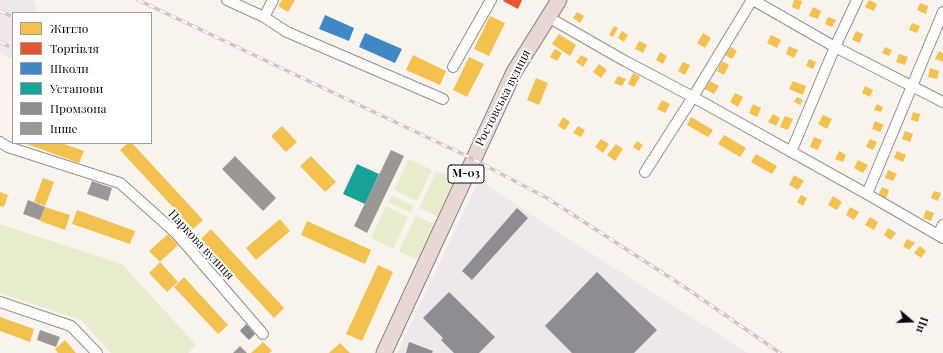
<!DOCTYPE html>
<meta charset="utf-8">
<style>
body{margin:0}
#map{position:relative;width:943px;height:353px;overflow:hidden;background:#f9f3ed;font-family:"Playfair Display",serif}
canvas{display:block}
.legend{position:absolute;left:12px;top:12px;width:140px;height:132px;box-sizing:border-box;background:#fff;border:1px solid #9d9d9d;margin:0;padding:5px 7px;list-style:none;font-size:12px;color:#0a0a0a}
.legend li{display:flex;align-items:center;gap:8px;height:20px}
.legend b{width:20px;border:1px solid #9d9d9d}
.north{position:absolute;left:891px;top:301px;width:40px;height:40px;-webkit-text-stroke:3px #fff;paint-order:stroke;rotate:109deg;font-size:11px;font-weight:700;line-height:16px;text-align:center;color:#0a0a0a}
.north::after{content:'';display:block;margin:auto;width:14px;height:18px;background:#0a0a0a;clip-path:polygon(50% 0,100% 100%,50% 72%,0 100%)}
</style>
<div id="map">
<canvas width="943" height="353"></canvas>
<ul class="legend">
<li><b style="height:11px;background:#f2c14e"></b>Житло</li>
<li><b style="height:11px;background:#e4572e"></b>Торгівля</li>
<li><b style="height:11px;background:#3f88c5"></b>Школи</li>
<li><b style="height:11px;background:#17a398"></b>Установи</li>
<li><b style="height:11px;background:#8d8d92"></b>Промзона</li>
<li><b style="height:11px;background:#9b9794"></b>Інше</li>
</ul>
<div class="north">Пн</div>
</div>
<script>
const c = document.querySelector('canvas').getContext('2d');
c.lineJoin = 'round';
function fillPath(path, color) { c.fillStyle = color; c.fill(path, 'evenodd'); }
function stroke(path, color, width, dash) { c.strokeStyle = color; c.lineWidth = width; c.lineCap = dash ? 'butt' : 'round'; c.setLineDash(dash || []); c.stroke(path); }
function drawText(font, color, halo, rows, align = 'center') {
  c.font = font + ' "Playfair Display",serif'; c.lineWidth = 4; c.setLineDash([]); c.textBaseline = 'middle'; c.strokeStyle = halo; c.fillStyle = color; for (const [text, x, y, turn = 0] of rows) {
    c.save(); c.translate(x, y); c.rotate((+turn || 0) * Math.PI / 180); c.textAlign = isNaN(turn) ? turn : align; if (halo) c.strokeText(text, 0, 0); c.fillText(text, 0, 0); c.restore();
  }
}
fillPath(new Path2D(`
 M0 0H33L36 8V13H13V58L11 59 0 53Z
 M479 180 531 215 748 353H397Z`), '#eee7eb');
fillPath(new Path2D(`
 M409 159 432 170 417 201 394 190Z
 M436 172 458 178 439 217 419 208Z
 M392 195 414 206 411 213 388 202Z
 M386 206 408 217 393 249 371 238Z
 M416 215 436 225 419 261 399 251Z
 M0 224 122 264 196 345 188 353H111L81 320 0 293Z`), '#e8eccd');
fillPath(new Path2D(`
 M282 0H295L288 12 278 6Z
 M794 0H798L802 1 799 10 792 7Z
 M869 0 877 4 874 11 865 7Z
 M920 3 928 6 926 14 917 10Z
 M813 7 821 11 818 19 809 16Z
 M577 12 584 16 580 23 573 18Z
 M490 16 505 23 489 56 474 49Z
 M828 17 836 20 832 27 825 24Z
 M912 23 920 26 917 33 909 30Z
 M614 26 618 28 613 37 609 35Z
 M622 31 628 35 624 42 618 38Z
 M856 31 863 34 860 43 852 40Z
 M703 33 711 38 705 48 697 43Z
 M559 34 576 45 570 56 552 44Z
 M771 35 781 40 777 48 767 43Z
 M639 41 647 45 643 53 635 49Z
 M789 46 798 50 794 58 786 54Z
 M731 47 737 51 732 59 725 55Z
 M885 47 892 50 889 56 882 53Z
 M555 49 562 53 557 61 550 57Z
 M939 51 943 53V62L935 59Z
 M660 52 667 56 663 64 656 60Z
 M899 54 908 57 905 65 896 62Z
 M413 55 446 71 440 85 406 70Z
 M581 55 588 59 583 67 576 62Z
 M469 57 484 64 467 97 453 90Z
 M809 59 816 62 813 69 806 66Z
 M722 61 729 65 724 75 717 71Z
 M683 62 690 65 685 75 678 71Z
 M599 64 607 70 601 78 593 72Z
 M930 68 939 71 937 79 928 77Z
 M633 73 640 77 634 87 628 84Z
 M618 76 626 79 622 86 614 83Z
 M536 78 548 83 539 105 527 100Z
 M710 81 719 86 714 94 705 89Z
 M793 81 806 86 803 95 789 89Z
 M865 86 873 90 870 97 862 93Z
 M735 93 743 97 738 107 730 102Z
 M797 97 803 100 800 105 794 102Z
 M662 100 670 104 665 113 657 109Z
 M753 104 761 108 757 117 749 113Z
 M877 104 883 107 881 112 874 110Z
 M913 112 920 114 918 122 911 120Z
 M773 114 780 118 776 126 768 122Z
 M823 115 832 119 827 129 818 124Z
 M785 116 793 119 788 130 780 127Z
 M563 117 570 122 565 130 558 126Z
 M691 117 713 130 708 137 687 125Z
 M875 121 884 125 880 132 872 129Z
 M282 126 297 142 286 152 271 136Z
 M578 126 585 130 581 137 573 133Z
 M905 131 913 134 910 142 902 139Z
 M724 135 746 148 740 157 718 144Z
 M814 137 822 140 818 150 810 147Z
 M601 139 609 144 603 153 595 147Z
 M870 139 877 142 873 150 866 147Z
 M637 141 643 145 639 151 633 147Z
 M24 143H61L84 151 79 163Z
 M128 143H132L203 220 193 229 120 150Z
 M616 144 623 149 615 161 607 155Z
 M839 151 846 155 843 162 835 159Z
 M897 151 906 155 903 162 894 158Z
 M756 154 777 166 772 174 751 162Z
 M311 156 336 182 325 192 300 166Z
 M858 160 868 165 863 173 854 168Z
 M888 170 897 174 893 181 885 178Z
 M794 175 804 181 798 190 789 185Z
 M43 178 54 182 45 206 34 202Z
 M882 187 889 190 886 199 878 196Z
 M934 191 941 193 938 201 931 198Z
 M0 192 8 195 4 207 0 206Z
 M801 195 807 198 803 206 797 202Z
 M833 196 842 202 837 210 828 205Z
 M45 207 70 215 65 230 40 221Z
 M850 207 859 212 854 220 846 215Z
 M77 210 135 231 130 244 72 224Z
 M926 210 934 213 931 221 923 218Z
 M870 217 878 222 874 230 865 225Z
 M280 219 290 231 256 260 246 248Z
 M307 221 371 250 365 264 301 235Z
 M888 228 896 233 891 240 884 235Z
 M211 229 284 308 274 318 201 239Z
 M168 234 178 245 160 262 178 282 167 292 149 273 160 262 149 251Z
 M907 239 915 243 909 250 903 246Z
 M920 246 926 251 921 258 914 253Z
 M378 265 393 272 362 341 346 334Z
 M184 277 228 325 218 334 174 287Z
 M0 317 34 329 30 342 0 331Z
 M65 340 76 353H58L55 349Z
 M263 342 272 351 269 353H251Z
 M340 343 350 353H329Z`), '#f2c14e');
fillPath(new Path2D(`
 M504 0H522L518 9 503 1Z`), '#e4572e');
fillPath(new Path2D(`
 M325 15 354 28 349 41 319 29Z
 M365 33 402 49 395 63 359 47Z`), '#3f88c5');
fillPath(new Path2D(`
 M357 164 379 174 365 204 343 194Z`), '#17a398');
fillPath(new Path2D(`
 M517 208 528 218 472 280 462 271Z
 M597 272 657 330 634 353H572L545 326Z
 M449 292 495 337 479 353H454L441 340 443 338 423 318Z
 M246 324 255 334 249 340 240 331Z
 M409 342 433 351 432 353H406Z`), '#8d8d92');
fillPath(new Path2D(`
 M391 150 404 156 367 233 354 226Z
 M235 156 276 198 263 211 222 169Z
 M92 181 112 188 108 201 87 194Z
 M28 200 45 207 40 220 23 214Z
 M40 330 60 337 56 347 37 340Z
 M240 346 247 353H233Z`), '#9b9794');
const minor = new Path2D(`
 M227 0 264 17
 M273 0 264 17 287 32 443 99
 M753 0 835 47 943 102
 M548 17 625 61 693 97 867 194 943 238
 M453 67 491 0
 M0 142 8 147 120 183 176 233 263 334
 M791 152 835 47 857 0
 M645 172 693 97 752 0
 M867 194 943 12
 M938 235 943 225
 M0 302 71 326 97 353`);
const highway = new Path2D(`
 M384 353 514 72 559 0`);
stroke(minor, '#928f8c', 12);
stroke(highway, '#7f7c7a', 17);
stroke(minor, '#fefdfc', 10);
stroke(highway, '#e8d8d3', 15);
const rail = new Path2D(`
 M138 0 473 159 547 198 683 286 780 353
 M0 11 13 17
 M0 42 8 46`);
stroke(rail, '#d4c3c7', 3.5);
stroke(rail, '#fff', 2, [6]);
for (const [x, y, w] of [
 [466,174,36]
]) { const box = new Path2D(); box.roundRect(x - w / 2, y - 9, w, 18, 3); c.fillStyle = '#fff'; c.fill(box); stroke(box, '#0a0a0a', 1); }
drawText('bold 11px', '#0a0a0a', null, [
 ["М-03",466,174]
]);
drawText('12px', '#0a0a0a', '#fff', [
 ["Ростовська вулиця",503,98,-63],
 ["Паркова вулиця",201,245,47]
]);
</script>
